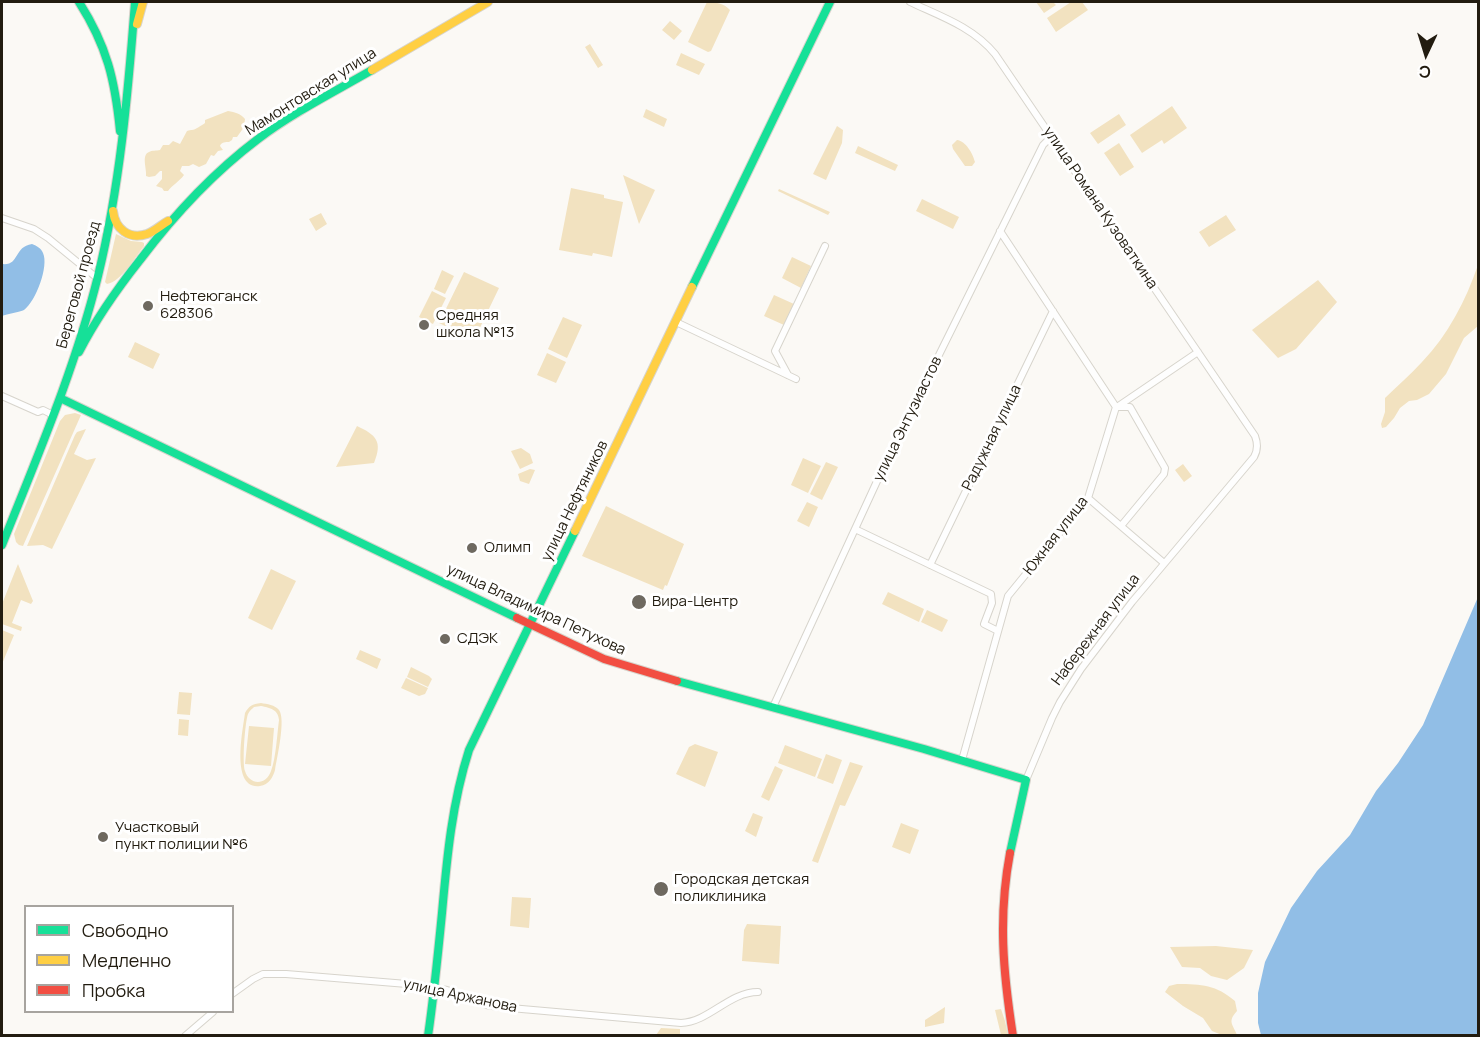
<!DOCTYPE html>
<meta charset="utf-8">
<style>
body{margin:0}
#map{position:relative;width:1480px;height:1037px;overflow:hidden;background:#fbf9f5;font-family:Manrope,sans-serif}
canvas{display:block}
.frame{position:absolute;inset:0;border:3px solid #221c10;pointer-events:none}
.legend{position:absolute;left:24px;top:905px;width:210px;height:108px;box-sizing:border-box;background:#fff;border:2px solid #a7a49f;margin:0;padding:8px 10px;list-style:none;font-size:18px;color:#221c10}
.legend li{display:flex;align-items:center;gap:12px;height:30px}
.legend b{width:30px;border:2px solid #a7a49f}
.north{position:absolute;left:1396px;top:24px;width:60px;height:60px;-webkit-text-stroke:4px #fff;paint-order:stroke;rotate:184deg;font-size:16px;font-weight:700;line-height:24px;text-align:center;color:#221c10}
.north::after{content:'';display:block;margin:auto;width:21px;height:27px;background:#221c10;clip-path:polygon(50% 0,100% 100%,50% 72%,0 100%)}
</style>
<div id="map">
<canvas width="1480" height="1037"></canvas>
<div class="frame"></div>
<ul class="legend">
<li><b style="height:8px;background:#16e098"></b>Свободно</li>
<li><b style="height:8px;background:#ffcf43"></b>Медленно</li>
<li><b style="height:8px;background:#f24e42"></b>Пробка</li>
</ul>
<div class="north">С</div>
</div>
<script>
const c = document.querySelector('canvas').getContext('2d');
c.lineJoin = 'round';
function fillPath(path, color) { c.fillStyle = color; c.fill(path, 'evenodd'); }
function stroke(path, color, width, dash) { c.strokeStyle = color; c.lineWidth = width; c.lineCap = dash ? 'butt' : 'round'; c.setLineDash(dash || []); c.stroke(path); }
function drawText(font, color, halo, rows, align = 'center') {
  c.font = font + ' Manrope,sans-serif'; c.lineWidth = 6; c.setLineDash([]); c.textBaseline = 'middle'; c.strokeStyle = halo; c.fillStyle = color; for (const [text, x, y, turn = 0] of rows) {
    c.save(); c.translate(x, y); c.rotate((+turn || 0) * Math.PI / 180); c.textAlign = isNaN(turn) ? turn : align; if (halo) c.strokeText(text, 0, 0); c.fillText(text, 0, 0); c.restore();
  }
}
fillPath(new Path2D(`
 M707 2C715 2 724 3 730 10L711 51 708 52 688 42Z
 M1036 2H1053L1056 5 1044 13Z
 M1071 2H1082L1088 10 1056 32 1047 18Z
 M670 21 682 31 674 40 662 30Z
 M590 44 603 65 598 68 585 47Z
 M681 53 705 64 699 75 676 65Z
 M1172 106 1187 128 1164 144 1162 140 1142 153 1130 135Z
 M646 109 667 119 664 127 643 117Z
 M228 111C235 112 241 114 245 119L244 127 237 137H233L232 140 229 142C226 142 221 142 220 146L223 150 218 151 214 156 211 155 206 164 199 167 193 164 189 166H182L180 171 184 175C179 182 172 185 168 191H164L162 188 156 186 162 179V171H160L155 176 149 177 146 176C147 169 141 155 149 152 152 150 156 151 160 150L163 145H169L173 141 180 144 187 131C189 130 191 130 192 130 195 130 202 125 205 123V120Z
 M1119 114 1126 125 1098 144 1090 133Z
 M837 126 843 130 842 143 826 180 813 174Z
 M957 140C966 141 973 154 975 162L972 166H965L953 149 952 145Z
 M1119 143 1134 167 1120 176 1104 153Z
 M858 146 898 165 895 171 855 153Z
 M623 175 655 190 639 224Z
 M571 188 604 195V198L623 202 612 257 593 253 592 256 559 250Z
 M779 189 830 212 828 215 778 191Z
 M922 199 959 217 953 229 916 211Z
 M321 213 327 224 316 231 309 219Z
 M1226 215 1236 230 1209 247 1199 232Z
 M116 234 131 241 142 242 144 243V246C135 257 121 282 107 284L105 282Z
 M792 257 811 266 801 288 782 278Z
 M1478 265V326L1464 338 1446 374 1429 394 1417 400 1409 401 1400 408 1394 418 1386 427 1382 428 1381 424 1385 412V398C1397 386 1410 375 1422 362 1448 335 1466 300 1478 265Z
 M442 270 454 276 445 294 434 289Z
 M464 272 499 288 474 340 439 323Z
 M1318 280 1337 302 1296 349 1278 358 1252 330Z
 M432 291 446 298 433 324 419 317Z
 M774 295 794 304 784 325 764 316Z
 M563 317 582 325 567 358 548 349Z
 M135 342 160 354 153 369 128 357Z
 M547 353 566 362 556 383 537 375Z
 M75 413 81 415 23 546 19 545 16 542 14 534 60 421 65 415Z
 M357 426C376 435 383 441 374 463L336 467Z
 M86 429 74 454 87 460 96 458 52 549 43 545 27 546 75 435 77 432Z
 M521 448 530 454 533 463 520 469 511 451Z
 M803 458 821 466 808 493 791 485Z
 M826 462 838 467 822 500 810 494Z
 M1183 464 1192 476 1184 482 1175 470Z
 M530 469 535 470 529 484 520 481 518 474Z
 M807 502 818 507 809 527 797 521Z
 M606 506 684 544 667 586 665 585 663 590 582 556Z
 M18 564 33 601 31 604 21 600 12 623 22 627 21 631 2 624V604Z
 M271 569 296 581 272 630 248 618Z
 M888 592 924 609 919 622 882 604Z
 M927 610 948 620 942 632 921 622Z
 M2 630 14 635 2 664Z
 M360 650 381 659 377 669 356 659Z
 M411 667 429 676 432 679 428 687 407 677Z
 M406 678 428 688 425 694 419 696 401 688Z
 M179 692 192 693 190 715 177 714Z
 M261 703C267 704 275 705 279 710 286 719 277 758 275 770 273 777 269 785 260 786 230 790 243 729 245 713 249 706 252 704 261 703ZM261 706C270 708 278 709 279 720 277 735 276 758 271 771 266 786 249 785 245 771 242 763 245 722 248 714 250 710 252 709 254 707Z
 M179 719 189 720 188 736 178 735Z
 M249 726 274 728 271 766 245 764Z
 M695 744 718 752 705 787 676 774 689 747Z
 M785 745 822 759 815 777 778 763Z
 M826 754 842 760 833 784 817 778Z
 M850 762 863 766 845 806 840 805 818 863 812 861Z
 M775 766 783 770 769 801 761 797Z
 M753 813 763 817 756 837 745 831Z
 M901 823 919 830 910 854 892 847Z
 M512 897 531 898 529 928 510 926Z
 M747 924 781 926 779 964 742 961 744 930Z
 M1216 946 1253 950 1244 968 1227 980 1211 976 1200 968 1182 967 1170 947Z
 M1177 984C1202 984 1216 985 1235 1001L1237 1011C1227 1022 1233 1024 1237 1035H1222L1212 1031 1203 1018 1183 1006 1165 992 1169 986Z
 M945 1007 944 1023 925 1027V1020Z
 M1001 1009 1005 1021 1008 1035H1001L995 1010Z
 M661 1028 680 1029V1035H656Z`), '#f2e2c0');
fillPath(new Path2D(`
 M32 244C37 246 41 248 43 253 49 266 36 301 24 310 20 312 7 314 2 316V264C20 266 13 247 32 244Z
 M1478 597V1035H1261L1258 1023V993L1265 962 1291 908 1317 871 1350 835 1376 791 1398 763 1423 725Z`), '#91bee6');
const street = new Path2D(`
 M910 2C940 16 973 27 995 54L1255 436C1258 444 1258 450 1254 457L1132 602 1081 669 1060 702 1052 718 1026 780
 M2 218 34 229 48 238 97 278
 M676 322 796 379
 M788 375 775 351 825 246
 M2 396 38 412 43 410 53 415
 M1116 407H1130L1165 468 1164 474 1121 526
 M1117 407 1198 352
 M1088 498 1164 563
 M855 529 991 594 992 603 984 624 998 631
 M930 565 1053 311
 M773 707 884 466 1043 145 1051 137
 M962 760 1008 596 1088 498 1116 407 1000 231
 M232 994 253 979 263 974H286L419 985 447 990 486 1005 499 1007 681 1023C709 1022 729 992 758 992
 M185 1036 213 1012`);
const fast = new Path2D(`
 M79 2C107 46 115 80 120 131
 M692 287 830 2
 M79 352C96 319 117 289 140 260 174 215 213 173 258 139 294 112 334 92 372 70
 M60 398 517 618
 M2 545C37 457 75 369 98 276 120 186 128 94 135 2
 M677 681 924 749 1026 780 1010 853
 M428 1036C434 995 438 954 442 913 447 857 452 803 469 750L575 531`);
const slow = new Path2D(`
 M137 24 143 2
 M372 70 488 2
 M113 211C115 229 129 240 147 234 155 231 161 225 168 221
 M575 531 692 287`);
const jam = new Path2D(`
 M517 618 604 659 677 681
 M1010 853C998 917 1003 972 1013 1036`);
stroke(street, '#d7d4cc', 8);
stroke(fast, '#d7d4cc', 10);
stroke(slow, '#d7d4cc', 10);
stroke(jam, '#d7d4cc', 10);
stroke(street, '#fefefe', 6);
stroke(fast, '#16e098', 8);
stroke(slow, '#ffcf43', 8);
stroke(jam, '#f24e42', 8);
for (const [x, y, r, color] of [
 [148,306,6,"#6e6960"],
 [424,325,6,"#6e6960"],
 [472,548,6,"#6e6960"],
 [639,602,8,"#6e6960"],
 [445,639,6,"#6e6960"],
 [103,837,6,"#6e6960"],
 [661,889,8,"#6e6960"]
]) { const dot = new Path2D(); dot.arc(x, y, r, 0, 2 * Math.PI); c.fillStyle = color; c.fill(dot); stroke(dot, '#fff', 2); }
drawText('15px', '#221c10', '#fff', [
 ["Мамонтовская улица",311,92,-32],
 ["улица Романа Кузоваткина",1100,208,56],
 ["Береговой проезд",79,285,-75],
 ["улица Энтузиастов",908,419,-64],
 ["Радужная улица",992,438,-64],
 ["улица Нефтяников",575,501,-64],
 ["Южная улица",1056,536,-52],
 ["улица Владимира Петухова",536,610,25],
 ["Набережная улица",1096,630,-53],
 ["улица Аржанова",460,996,12]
]);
drawText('15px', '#221c10', '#fff', [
 ["Нефтеюганск",160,297],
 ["628306",160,314],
 ["Средняя",436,316],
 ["школа №13",436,333],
 ["Олимп",484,548],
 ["Вира-Центр",652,602],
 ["СДЭК",457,639],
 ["Участковый",115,828],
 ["пункт полиции №6",115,845],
 ["Городская детская",674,880],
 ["поликлиника",674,897]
], 'left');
</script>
